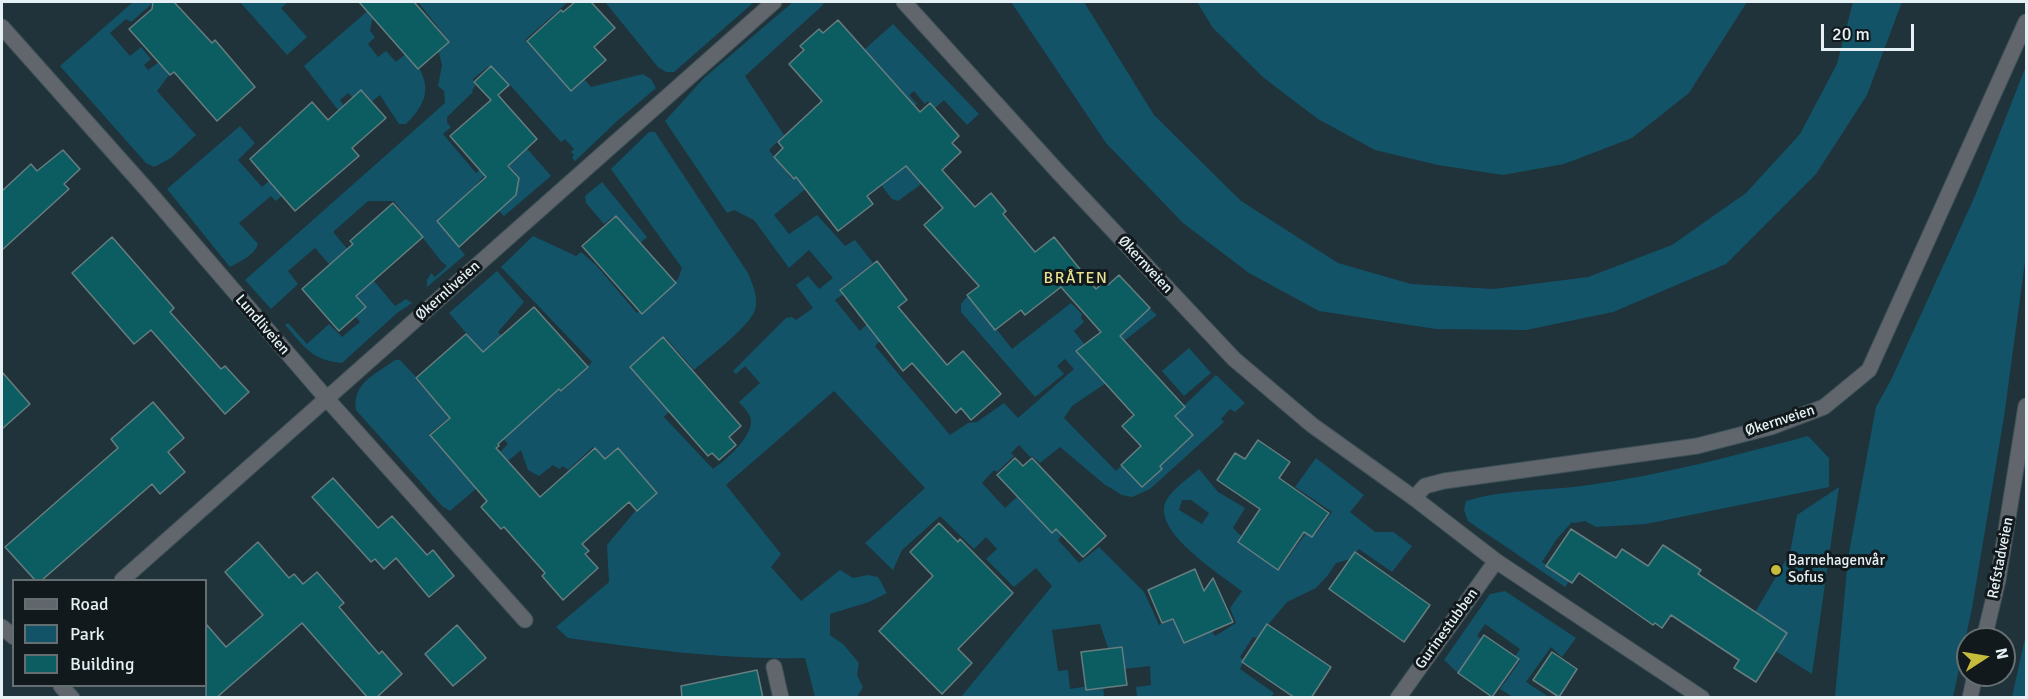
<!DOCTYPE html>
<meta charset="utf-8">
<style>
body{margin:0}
#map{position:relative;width:2028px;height:699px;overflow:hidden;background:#20333a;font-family:Signika,sans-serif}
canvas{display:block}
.frame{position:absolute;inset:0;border:3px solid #e4f0f4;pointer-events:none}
.legend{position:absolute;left:12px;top:579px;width:195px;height:108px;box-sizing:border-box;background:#11191c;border:2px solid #656f72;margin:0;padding:8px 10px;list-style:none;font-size:18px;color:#e4f0f4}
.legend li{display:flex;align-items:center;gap:12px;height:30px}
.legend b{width:30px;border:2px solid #656f72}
.north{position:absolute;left:1956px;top:627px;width:60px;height:60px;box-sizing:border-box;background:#11191c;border:2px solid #656f72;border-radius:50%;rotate:78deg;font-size:16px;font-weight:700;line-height:24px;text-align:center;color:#e4f0f4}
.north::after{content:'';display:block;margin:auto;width:21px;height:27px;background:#c6bc3c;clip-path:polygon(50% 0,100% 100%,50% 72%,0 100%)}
.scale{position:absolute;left:1821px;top:24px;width:93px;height:27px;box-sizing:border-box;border:3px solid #e4f0f4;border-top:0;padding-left:8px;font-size:18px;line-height:21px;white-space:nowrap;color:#e4f0f4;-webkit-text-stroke:4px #11191c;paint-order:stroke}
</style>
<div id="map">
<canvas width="2028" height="699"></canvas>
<div class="frame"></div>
<ul class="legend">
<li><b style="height:8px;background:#60666c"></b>Road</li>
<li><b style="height:16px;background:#125368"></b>Park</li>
<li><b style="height:16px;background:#0b5d61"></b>Building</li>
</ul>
<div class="north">N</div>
<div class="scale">20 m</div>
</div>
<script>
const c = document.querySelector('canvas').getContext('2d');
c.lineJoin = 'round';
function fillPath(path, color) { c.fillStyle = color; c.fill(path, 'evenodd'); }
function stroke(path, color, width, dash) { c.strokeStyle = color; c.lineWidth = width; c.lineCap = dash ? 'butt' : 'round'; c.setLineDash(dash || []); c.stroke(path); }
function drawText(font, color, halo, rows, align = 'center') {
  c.font = font + ' Signika,sans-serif'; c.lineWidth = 6; c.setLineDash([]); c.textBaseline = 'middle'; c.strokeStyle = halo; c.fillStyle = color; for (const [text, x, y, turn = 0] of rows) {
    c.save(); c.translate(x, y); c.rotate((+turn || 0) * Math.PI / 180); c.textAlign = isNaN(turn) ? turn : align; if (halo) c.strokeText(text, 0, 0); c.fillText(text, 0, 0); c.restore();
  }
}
fillPath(new Path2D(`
 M133 2H154L131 22 126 19 110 33 130 56 141 47 151 59 144 65 148 70 159 62 169 75 157 91 196 135 171 158 154 167 146 163 60 66Z
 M240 2H288L281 8 307 37 287 55Z
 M378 2H393L372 20 370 31 375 37 368 44 378 57 386 51 396 62 408 52C431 81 432 98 406 124H399L380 95 372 101 363 91 354 99 348 93 340 100 346 109 342 115 304 66Z
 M418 2H568L525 40 571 91 584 79 591 87 643 74 651 79 656 88 617 121 575 161 572 158 574 155 571 152 574 149 565 139 561 142 510 85 507 88 489 66 473 79 475 86 472 91 473 92 447 117V123L451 127 443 134 476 173 481 169 486 174 462 199 437 220 465 255 427 287V280L431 273 435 277 447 266 441 261 394 201H368L333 232 395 306 406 299 412 303 397 313 342 363C311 360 305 347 285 325L288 323 307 344 329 324 342 337 360 322 355 316 366 306 315 248 288 271 298 284 271 309 245 280 445 103 444 91 438 86 442 65 438 49 449 41Z
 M605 2H754L674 72H666L658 67Z
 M793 2H824L823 5 745 76 784 135 769 150 791 178 804 179 837 163 774 215 789 234 817 215 845 246 855 240 873 263 841 288 845 293 835 300 860 331 868 323 888 333 875 346 950 435 968 423 977 422 1004 403 1018 418 1074 369 1065 359 1057 366 1064 374 1035 397 961 312V304L969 294 1012 349 1071 303 1082 314 1081 318 1084 322 1074 331 1092 354 1150 309 1157 315 1125 340 1132 350 1106 383 1072 406 1064 418 1116 471 1216 375 1245 403 1235 412 1230 409 1221 419 1224 422 1150 489 1132 497 1122 495 1104 484 1060 447 1040 463 1032 456 1030 457 1019 445 1011 453 1014 456 997 472 994 470 982 483 1005 508 1018 496 1051 532 1056 528 1062 535 1058 540 1079 563 1099 547 1144 592 1159 625 1175 619 1185 643 1212 631 1215 636 1236 623 1230 608 1242 591C1221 575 1151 531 1166 501 1173 488 1189 478 1199 469L1218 492 1245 508 1233 528 1243 538 1240 541 1280 569 1308 530 1315 535 1332 512 1295 487 1316 458 1364 495 1350 512 1375 532H1393L1412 546 1392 572 1359 549 1351 559 1336 563 1328 575 1316 588 1287 602 1257 638 1253 637 1240 657 1244 660 1240 669 1274 693 1271 697H1137L1136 687 1151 685 1150 666 1124 669 1121 647 1108 648 1100 624 1052 630 1058 671 1068 670 1070 689 1103 684 1104 697H961L1052 586 1036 568 1014 587 986 559 997 549 986 537 974 549 940 516 902 550 893 570 865 543 925 488 834 391 726 485 781 554 771 567 801 601 840 570 853 578 868 575 878 577C882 582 883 588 887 593L869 602 830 614V635L843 644 859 663 857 675 863 687 857 697H815L805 658C725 660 646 649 568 638L556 627 609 582 607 545 636 510 657 492 618 448 604 460 593 447 568 470 563 466 559 469 553 465 539 476 528 470 521 450 450 511 442 506 356 410C352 383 375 375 395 360H400L416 377 415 379 436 402 447 393 461 408 429 434 463 474 502 455 500 452 508 444 465 395 486 356 449 313 497 271 524 302 498 332 529 364 562 392 592 362 501 267 533 236 576 256 581 252 596 265 637 313 678 279 682 268 611 169 649 132H655L748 273C752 284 759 297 755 310 749 327 709 357 694 370L666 338 632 367 673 407 664 417 713 469C725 461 751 438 751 422 751 414 744 408 739 402L760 383 745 366 736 374 733 371 786 318 792 317 796 320 813 308 796 285 808 276 819 289 833 278 809 250 789 268 754 220 734 210 727 213 665 121 704 78ZM1182 500H1191L1209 513 1202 524 1179 510Z
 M1011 2H1084L1154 115 1241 201 1338 263 1411 284 1494 289 1588 277 1672 245 1746 193 1800 134 1837 64 1853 2H1902L1867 95 1816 174 1726 264 1613 312 1526 330 1436 329 1319 311 1249 273 1183 223 1106 143Z
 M1197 2H1747L1689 93 1632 138 1564 164 1503 175 1438 165 1375 150 1318 119 1264 78 1213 28Z
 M893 24 979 114 967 125 944 100 935 108 928 101 925 104 914 91 909 95 917 104 890 127 935 174 898 201 892 199 847 142V65Z
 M2026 66V254L2004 417 1972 608 1953 697H1835L1848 558 1876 407 1891 380 1975 196Z
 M240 126 255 143 238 160 262 187 273 177 286 192 276 201 271 196 239 223 258 244C254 256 240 261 230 267L167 189Z
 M524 145 551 176 504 216 499 211 515 193 519 177 506 162Z
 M602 182 647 237 637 246 613 217 604 224 586 203 585 196Z
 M1189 348 1211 373 1184 396 1162 371Z
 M1808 436 1829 458V487L1646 524 1596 527 1585 521 1574 523 1572 522 1556 540 1542 562 1570 580 1565 587 1468 521 1464 510 1466 501C1505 489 1548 491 1589 485 1663 475 1736 455 1808 436Z
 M1839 487 1812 674 1774 650 1754 614 1790 553 1797 515Z
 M1505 591 1576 638 1562 657 1551 647 1526 682 1549 697H1513L1500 689 1520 661 1515 656 1520 649 1485 624 1477 636 1483 640 1459 674 1444 660 1490 594Z
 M2026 634V697H2012Z`), '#125368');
const building = new Path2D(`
 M153 2H174L212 43 215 40 255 87 217 121 174 72 170 75 129 29 152 9Z
 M359 2H414L449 42 418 69Z
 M575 2H591L615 28 594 47 606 60 571 91 527 41 561 10 563 12Z
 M838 20 920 112 930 103 959 136 952 143 961 152 942 170 975 207 991 193 1006 211 1003 214 1035 252 1054 237 1096 289 1104 282 1108 285 1119 275 1150 308 1120 336 1185 407 1175 416 1193 435 1160 466 1162 469 1142 487 1121 465 1141 446 1122 426 1134 415 1076 351 1101 332 1061 287 1025 315 1021 310 995 330 967 295 979 286 924 225 943 208 906 166 867 196 873 204 838 231 796 177 794 179 774 157 783 148 778 142 822 101 789 64 804 50 800 46 819 29 823 33Z
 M491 66 509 85 498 95 537 139 508 166 519 178 516 195 459 247 437 221 486 177 450 136 491 100 474 82Z
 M361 90 386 118 352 148 359 156 295 211 250 159 312 102 328 120Z
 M63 150 80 169 64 184 69 189 2 250V191L31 164 37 171Z
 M393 203 423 237 356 296 366 307 339 331 302 289 353 244 350 241Z
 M616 216 676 283 642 314 582 246Z
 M112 237 174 308 170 312 221 369 225 366 249 392 225 414 151 330 134 344 72 273Z
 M877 261 907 300 898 307 947 365 963 351 1001 394 971 420 961 408 956 413 912 363 903 371 840 290Z
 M534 307 588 367 561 391 559 389 498 444 499 446 496 448 540 497 595 448 605 459 618 448 657 493 637 511 629 502 582 544 589 551 585 554 598 568 563 600 542 576 545 573 504 527 501 529 481 507 487 501 430 435 450 418 416 378 466 334 483 352Z
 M663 337 741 426 729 437 736 445 719 460 712 453 708 456 630 367Z
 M2 372 30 404 2 429Z
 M153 402 184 438 168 452 185 472 160 494 152 484 42 580H35L5 547 118 448 111 439Z
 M1258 440 1290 462 1279 478 1329 513 1312 537 1304 532 1278 570 1238 542 1260 509 1217 480 1235 453 1245 459Z
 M1015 458 1023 466 1032 458 1106 536 1083 557 1056 529 1052 533 997 475Z
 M333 478 378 528 392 516 427 555 433 550 454 576 429 597 396 558 384 569 375 559 371 562 312 497Z
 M939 523 958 542 960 539 1013 593 958 649 972 663 942 694 879 631 933 576 910 552Z
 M1571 529 1616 558 1622 549 1648 566 1663 545 1701 570 1698 574 1787 633 1756 682 1734 668 1739 660 1671 615 1662 628 1655 623 1653 625 1579 573 1572 583 1546 566Z
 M258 542 289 578 294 574 303 584 317 572 344 603 339 607 379 654 382 651 402 674 376 698H368L302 623 216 698H206V624L226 647 263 615 225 572Z
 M1355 552 1430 605 1404 642 1329 589Z
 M1195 569 1204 591 1213 578 1233 622 1184 643 1173 619 1162 623 1148 590Z
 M1267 624 1331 667 1311 698H1295L1242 662Z
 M457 625 486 658 453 686 425 654Z
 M1484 635 1519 659 1492 697 1458 673Z
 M1122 647 1127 685 1086 690 1081 652Z
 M1552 652 1577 669 1559 697 1533 680Z
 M757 670 763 698H682L681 686Z`);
fillPath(building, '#0b5d61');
stroke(building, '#677e80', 1.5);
const minor = new Path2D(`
 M2 27 148 191 327 399 525 620
 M1414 498 1425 486 1444 481 1697 446 1771 427 1824 407 1869 370 2026 22
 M122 580 774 2
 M2 627 14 637
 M774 667 781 698
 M61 686 72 698
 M1398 698 1496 561`);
const tertiary = new Path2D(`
 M904 2 1060 174 1234 359 1312 425 1414 498 1496 561 1702 698
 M1984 639 1998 580 2026 406
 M1970 698 1975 675`);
stroke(minor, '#3f5158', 17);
stroke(tertiary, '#3f5158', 17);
stroke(minor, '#60666c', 15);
stroke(tertiary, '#60666c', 15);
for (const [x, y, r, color] of [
 [1776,570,6,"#c6bc3c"]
]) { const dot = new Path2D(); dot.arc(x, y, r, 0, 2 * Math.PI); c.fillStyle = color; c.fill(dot); stroke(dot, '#11191c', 2); }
drawText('15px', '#e4f0f4', '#11191c', [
 ["Økernveien",1145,265,47],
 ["Økernliveien",448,291,-42],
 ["Lundliveien",262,325,49],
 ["Økernveien",1780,421,-18],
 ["Refstadveien",2001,558,-79],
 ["Gurinestubben",1447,629,-54]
]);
drawText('15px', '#e4f0f4', '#11191c', [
 ["Barnehagenvår",1788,561],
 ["Sofus",1788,578]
], 'left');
c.letterSpacing = '1.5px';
drawText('16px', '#e8e293', '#11191c', [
 ["BRÅTEN",1076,279]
]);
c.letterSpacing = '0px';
</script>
